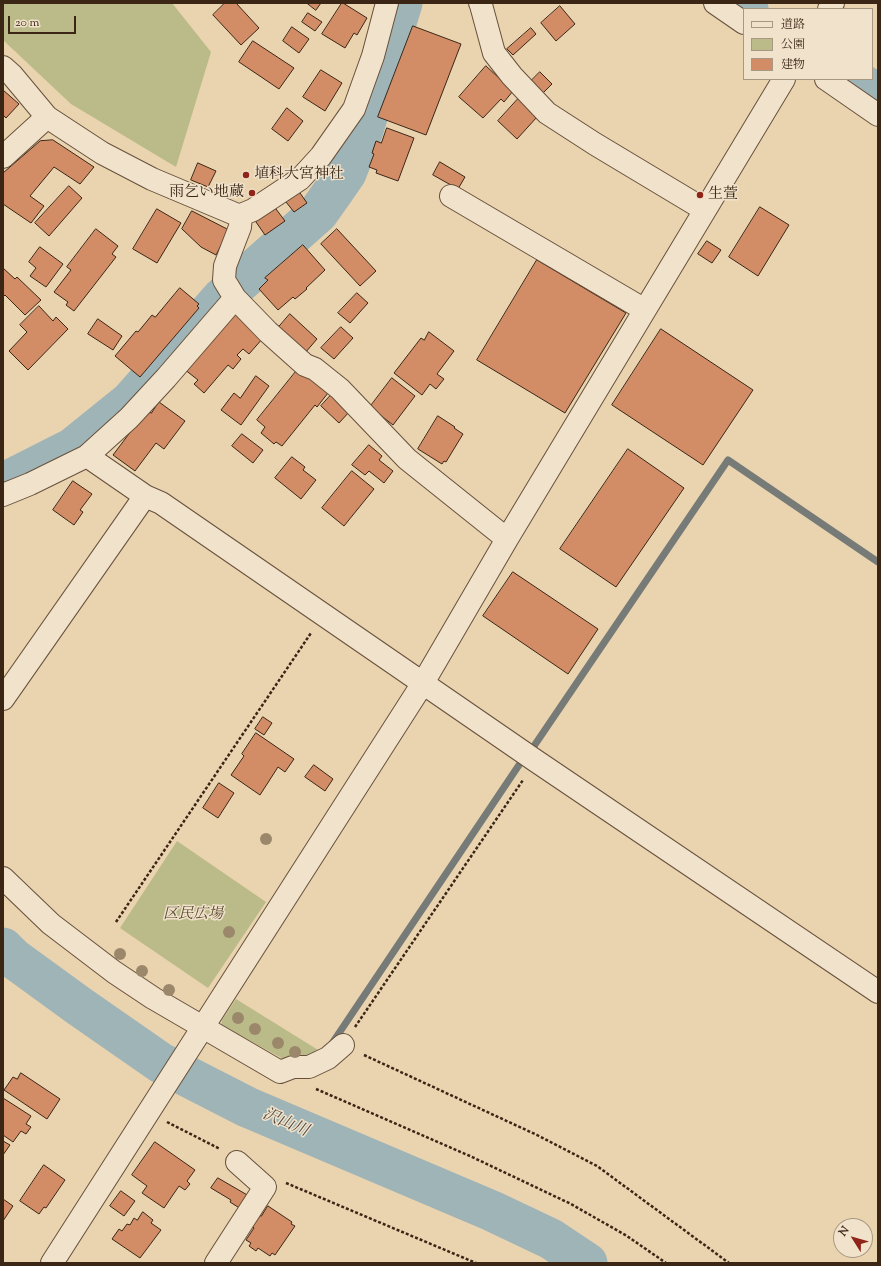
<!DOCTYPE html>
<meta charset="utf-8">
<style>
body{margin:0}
#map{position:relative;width:881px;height:1266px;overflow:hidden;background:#ead3af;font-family:"Sorts Mill Goudy","Noto Serif JP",serif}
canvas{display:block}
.frame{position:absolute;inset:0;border:4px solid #3b2616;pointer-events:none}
.legend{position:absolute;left:743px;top:8px;width:130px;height:72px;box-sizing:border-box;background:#f1e2cb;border:1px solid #a89783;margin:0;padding:5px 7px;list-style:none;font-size:12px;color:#3b2616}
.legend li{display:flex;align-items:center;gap:8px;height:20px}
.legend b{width:20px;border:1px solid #a89783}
.north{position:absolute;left:833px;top:1218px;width:40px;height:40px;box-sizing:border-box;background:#f1e2cb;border:1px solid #a89783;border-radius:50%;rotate:307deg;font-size:11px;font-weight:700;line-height:16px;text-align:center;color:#3b2616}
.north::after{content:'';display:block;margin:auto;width:14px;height:18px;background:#8f2418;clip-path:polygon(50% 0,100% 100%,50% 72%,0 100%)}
.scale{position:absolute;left:8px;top:16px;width:68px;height:18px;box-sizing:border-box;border:2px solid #3b2616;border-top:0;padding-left:5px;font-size:12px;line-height:14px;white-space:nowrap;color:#3b2616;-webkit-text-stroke:3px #f1e2cb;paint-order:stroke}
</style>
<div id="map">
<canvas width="881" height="1266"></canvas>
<div class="frame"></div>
<ul class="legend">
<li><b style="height:5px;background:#f1e2cb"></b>道路</li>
<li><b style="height:11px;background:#babb88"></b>公園</li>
<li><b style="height:11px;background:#d28d67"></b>建物</li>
</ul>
<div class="north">N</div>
<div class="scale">20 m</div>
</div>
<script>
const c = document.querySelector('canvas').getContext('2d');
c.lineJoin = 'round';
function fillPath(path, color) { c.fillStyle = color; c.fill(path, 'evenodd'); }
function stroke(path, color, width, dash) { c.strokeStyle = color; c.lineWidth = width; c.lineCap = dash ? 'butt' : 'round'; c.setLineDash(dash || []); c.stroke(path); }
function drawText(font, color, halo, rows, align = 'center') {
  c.font = font + ' "Sorts Mill Goudy","Noto Serif JP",serif'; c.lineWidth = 3; c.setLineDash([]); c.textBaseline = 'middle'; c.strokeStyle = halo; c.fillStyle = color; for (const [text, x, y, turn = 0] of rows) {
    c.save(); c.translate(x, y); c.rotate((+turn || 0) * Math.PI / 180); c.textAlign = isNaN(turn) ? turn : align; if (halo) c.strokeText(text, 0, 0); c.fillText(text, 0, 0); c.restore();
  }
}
fillPath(new Path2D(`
 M3 3H172L211 52 176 167 71 104 3 40Z
 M177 841 266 902 208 988 120 928Z
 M236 999 323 1053 287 1061 221 1025 222 1020Z`), '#babb88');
stroke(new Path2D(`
 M534 746 728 460 878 562
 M333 1042 519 765`), '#767b77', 7);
stroke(new Path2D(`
 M739 3 748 9
 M854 79 878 95
 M3 482 8 481 73 448 130 402 222 298 318 213 335 189 346 173 363 130 402 3
 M3 948 13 958 79 1006 161 1063 247 1107 492 1211 551 1239 587 1263`), '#9eb4b7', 41);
const building = new Path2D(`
 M225 3H236L259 28 241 45 213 15Z
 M307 3H321L316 10Z
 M342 3H343L367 18 357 35 354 33 345 48 322 34Z
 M560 6 575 24 556 41 541 23Z
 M308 13 322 22 315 31 302 22Z
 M413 26 461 44 426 135 378 117Z
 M292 27 309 39 299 53 283 41Z
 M531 28 536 34 513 55 507 49Z
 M253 41 294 68 279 89 239 62Z
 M486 66 499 78 500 76 513 91 504 102 501 99 483 118 459 97Z
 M321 70 342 83 325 111 303 97Z
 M540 72 552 84 542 94 530 82Z
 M3 90 19 104 6 118 3 115Z
 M518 99 537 117 517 139 498 121Z
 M287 108 303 121 288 141 272 129Z
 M387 128 414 138 398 181 376 173 377 170 369 167 374 154 372 153 376 141 381 143Z
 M53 140 94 167 80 184 54 167 30 196 44 206 31 223 3 204V173L40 141Z
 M440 162 465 177 458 189 433 175Z
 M198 163 216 171 208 187 191 180Z
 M69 186 82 198 49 236 35 223Z
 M300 193 307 203 294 212 286 202Z
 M760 207 789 225 758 276 729 257Z
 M157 209 181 223 157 263 133 249Z
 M276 209 285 221 265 235 256 222Z
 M192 211 229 230 216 255 201 247 182 229Z
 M96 229 118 246 112 254 116 257 74 311 66 305 68 302 54 292 71 270 67 267Z
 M337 229 376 271 360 286 321 244Z
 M707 241 721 250 712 263 698 254Z
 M303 245 325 270 306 288 307 289 295 299 293 297 278 310 259 289 268 280 265 278Z
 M40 247 63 264 46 287 30 276 36 268 29 262Z
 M537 260 626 313 565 413 477 360Z
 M3 268 15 279 17 277 41 300 25 315 5 295 3 297Z
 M180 288 199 304 197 306 199 308 140 377 115 356 136 331 138 332 152 315 155 317Z
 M357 293 368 303 350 323 338 313Z
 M39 306 53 321 56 317 68 329 28 370 9 351 27 332 20 325Z
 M233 312 263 338 249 354 243 349 237 355 241 359 233 369 228 365 204 393 194 384 198 380 184 369Z
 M290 314 317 339 305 353 278 328Z
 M98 319 122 336 113 350 88 334Z
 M341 327 353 338 334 359 321 348Z
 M661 329 753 390 703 465 612 405Z
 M429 332 454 351 437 374 444 379 436 389 430 384 422 395 394 373 421 338 424 340Z
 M298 369 328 393 317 407 315 405 282 446 276 442 274 444 261 433 265 427 257 420Z
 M256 376 269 386 241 425 221 410 234 393 240 398Z
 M392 378 415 396 393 425 370 407Z
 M332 394 350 411 339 423 321 406Z
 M159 402 185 421 164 449 156 443 135 471 113 455 147 410 151 413Z
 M438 416 455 427 454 428 463 434 446 462 444 461 442 464 418 449Z
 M242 434 263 450 253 463 232 446Z
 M369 445 382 456 379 460 393 471 384 483 369 471 365 475 352 465Z
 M628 449 684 488 616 587 560 549Z
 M292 457 305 467 303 470 316 480 301 499 275 478Z
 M352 471 374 489 344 526 322 508Z
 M73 481 92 494 80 510 83 512 74 525 53 510Z
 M513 572 598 629 568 674 483 616Z
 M263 717 272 723 264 735 255 729Z
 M256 733 294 759 285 772 278 767 260 795 231 775 244 756 242 754Z
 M314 765 333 779 325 791 305 777Z
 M219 783 234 793 218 818 203 808Z
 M21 1073 60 1099 47 1119 4 1090 13 1077 17 1079Z
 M3 1098 31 1116 26 1124 31 1127 26 1134 21 1131 13 1142 3 1135Z
 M3 1141 10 1145 3 1155Z
 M155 1142 195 1170 187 1181 190 1184 185 1190 179 1186 164 1208 142 1193 147 1186 132 1175Z
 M44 1165 65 1180 46 1208 44 1207 39 1214 20 1201Z
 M218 1178 249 1196 241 1209 230 1202 231 1200 211 1188Z
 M121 1191 135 1201 124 1216 110 1206Z
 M3 1199 13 1206 3 1221Z
 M268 1206 292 1222 291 1224 295 1226 275 1255 272 1253 270 1256 258 1248 256 1251 249 1246 251 1243 246 1240 254 1228 252 1226 259 1215 261 1216Z
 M143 1212 153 1220 151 1223 161 1230 140 1258 112 1239 119 1229 122 1231 127 1224 130 1225 134 1218 137 1220Z`);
fillPath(building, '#d28d67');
stroke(building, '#3b2616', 1);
const minor = new Path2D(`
 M480 3 481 5 494 53 512 76 547 113 595 144 705 210
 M715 3 744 23
 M829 9 833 3
 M3 67 12 75 47 117 102 153 152 179 235 214 241 215 253 210 300 179 321 156 354 109 373 56 387 3
 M826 79 878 115
 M3 157 47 117
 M451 196 645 310
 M241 215 240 227 225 266 224 280 235 298 268 332 305 365 315 369 340 389 407 459 507 539
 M87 456 145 496 161 503 536 761 878 992
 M3 495 30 484 87 456 129 418 166 378 235 298
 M3 699 145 496
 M3 878 51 924 114 972 153 998 280 1072 293 1067H309L328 1058 343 1045
 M52 1263 423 683 507 539 784 79
 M216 1263 265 1187 237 1162`);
stroke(minor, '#67513c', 24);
stroke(new Path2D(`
 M116 922 311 633
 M355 1027 523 780
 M364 1055 537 1135 597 1166 729 1263
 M316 1089 470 1156 571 1204 627 1236 666 1263
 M167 1122 220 1149
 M286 1183 476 1263`), '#3b2616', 2.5, [3, 2]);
stroke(minor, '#f1e2cb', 22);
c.fillStyle = '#9b886a';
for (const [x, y] of [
 [266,839],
 [229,932],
 [120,954],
 [142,971],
 [169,990],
 [238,1018],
 [255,1029],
 [278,1043],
 [295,1052]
]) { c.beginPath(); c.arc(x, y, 6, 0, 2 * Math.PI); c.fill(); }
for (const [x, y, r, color] of [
 [246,175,4,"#8f2418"],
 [252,193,4,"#8f2418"],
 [700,195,4,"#8f2418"]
]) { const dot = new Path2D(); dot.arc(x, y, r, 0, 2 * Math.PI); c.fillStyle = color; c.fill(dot); stroke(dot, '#f1e2cb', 1.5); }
drawText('15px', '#3b2616', '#f1e2cb', [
 ["埴科大宮神社",254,175],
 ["雨乞い地蔵",244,193,"right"],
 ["生萱",708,195]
], 'left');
drawText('italic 15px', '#5b4b32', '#f1e2cb', [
 ["区民広場",193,915]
]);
drawText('italic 16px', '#544a3e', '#f1e2cb', [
 ["沢山川",285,1124,23]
]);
</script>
